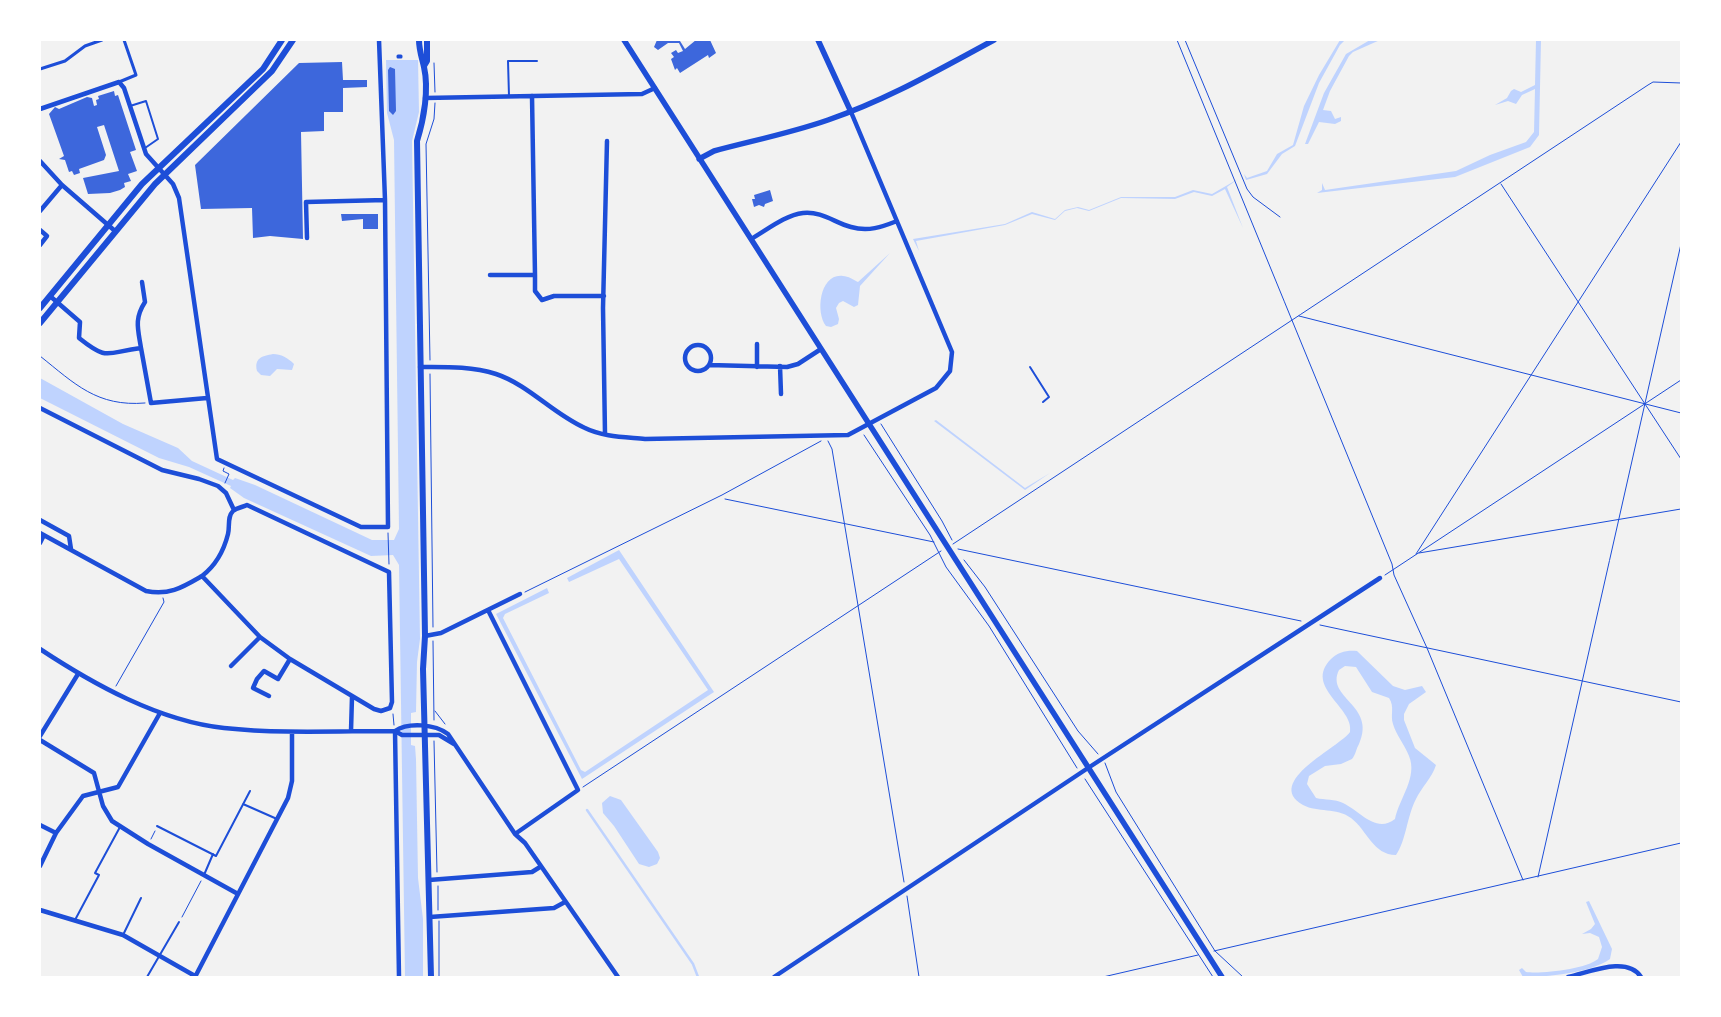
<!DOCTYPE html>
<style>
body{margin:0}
#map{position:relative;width:1721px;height:1017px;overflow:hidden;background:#f2f2f2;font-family:"Asap Condensed",sans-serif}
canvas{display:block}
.frame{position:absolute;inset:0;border:41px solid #fff;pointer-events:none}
</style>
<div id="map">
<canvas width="1721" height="1017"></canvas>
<div class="frame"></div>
</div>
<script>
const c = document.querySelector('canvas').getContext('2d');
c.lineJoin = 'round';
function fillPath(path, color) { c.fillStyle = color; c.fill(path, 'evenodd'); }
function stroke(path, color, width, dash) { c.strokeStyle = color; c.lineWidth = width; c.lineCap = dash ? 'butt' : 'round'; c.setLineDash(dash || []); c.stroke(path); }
fillPath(new Path2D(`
 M1340 40H1345L1340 45 1319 83 1295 146 1282 154 1267 174 1246 180 1244 174 1247 178 1267 171 1277 154 1293 145 1304 106 1319 75Z
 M1370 40H1380L1353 52 1349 56 1330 91 1323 110 1331 111 1335 119 1341 117V121L1335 124 1319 122 1308 144H1305L1324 93 1346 54Z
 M1536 40H1541L1539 135 1530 147 1455 177 1317 193 1322 190V183L1325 190 1456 171 1490 155 1526 142 1534 132 1535 89 1522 95 1516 104 1508 101 1495 105 1507 98 1511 91 1514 89 1521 92 1535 85Z
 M386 60H418L419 112 412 141 420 639 417 662 416 712 411 713V745L415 746 416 759 418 878 423 919V977H405L399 565 393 555 371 556 244 498 230 488 231 486 189 467 159 458 40 398V378L123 424 178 448 192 461 233 480 235 478 255 485 372 540H394L399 529 394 140 387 113Z
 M1238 179 1227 187 1243 228 1225 189 1212 196 1194 192 1175 199 1121 198 1089 211 1077 208 1065 211 1055 220 1032 214 1005 225 916 241 919 251 913 239 1005 224 1032 212 1055 219 1065 210 1078 207 1089 210 1121 197H1175L1193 190 1212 194Z
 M890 253 860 286 858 305 854 307 843 301 839 303 836 308 839 319 838 324 831 327 826 326C815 312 820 273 843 276 848 276 854 280 858 282Z
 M273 354C281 354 288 358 294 364L292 370 277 369 270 376 261 375 257 371C254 358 262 356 273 354Z
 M936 420 1025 488 1050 473 1025 490 934 421Z
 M619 550 714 692 582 779 496 614 547 588 549 593 505 614 503 618 581 770 585 772 708 690 619 559 569 582 567 578Z
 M1357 651 1393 686 1405 690 1422 686 1426 692 1409 704 1404 714V720L1415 748 1436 765C1432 778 1421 788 1416 799 1407 816 1406 841 1396 855 1373 855 1367 830 1351 818 1336 807 1318 813 1303 805 1263 782 1340 747 1350 732 1355 708 1303 687 1331 659 1338 652 1347 650 1357 651ZM1345 666 1356 667 1372 692 1389 698C1395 707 1390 715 1393 724 1396 735 1405 745 1409 756 1418 777 1399 799 1395 819 1376 834 1360 811 1343 803 1335 799 1325 800 1316 798L1307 784 1309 776 1325 766 1341 764 1352 759C1356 754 1356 749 1359 744 1377 705 1325 698 1339 670Z
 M610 796 621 800 658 852 660 858 657 864 649 867 639 864 614 826 603 813 602 803Z
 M1589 901 1612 949 1610 959C1591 973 1546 977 1523 977L1519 970 1522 968 1526 972C1542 974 1586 969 1598 959L1602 947 1599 937 1590 933 1582 934 1591 929 1595 924 1586 902Z`), '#bfd3fe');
stroke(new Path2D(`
 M587 810 693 964 698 977`), '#bfd3fe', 2.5);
fillPath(new Path2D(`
 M657 40 680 41 685 49 696 40H710L716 53 709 58 708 55 680 73 677 68 675 70 671 59 674 57 671 53 676 50 678 53 683 51 679 43H668L658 50 654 47Z
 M342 62 343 80H367V87L343 88V112H324V131L301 132 303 239 270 236 253 238 252 208 201 209 195 165 299 63Z
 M390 67 395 69 396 111 393 115 389 111 388 70Z
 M114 91 115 96 118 95 136 150 130 152 137 171 128 174 131 181 124 183 125 187 120 190 110 193 88 194 83 178 119 171 104 125 97 127 106 155 104 160 79 169 80 173 74 175 72 171 69 172 65 160 59 159 64 156 49 114 55 107 59 109 87 97 92 98 94 106 97 105 96 100 99 99 98 96Z
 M770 190 773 201 765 204 764 207 759 205 754 207 752 199H755L754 195Z
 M341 214H378V229H363V219L342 221Z`), '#3d67dc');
stroke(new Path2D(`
 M1177 40 1392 564 1394 575 1427 648 1523 880
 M1185 40 1247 189 1253 197 1280 217
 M434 63 435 92
 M1501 184 1681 459
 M1299 316 1681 413
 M40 356C75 384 97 407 145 403
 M430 360 426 144 434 119 435 103
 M430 374 433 627
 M881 424 942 521 952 540
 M864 435 930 535 946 567 989 626 1077 768
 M828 441 832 449 904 882
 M224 468 223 471 229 474 225 483
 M725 499 934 542
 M388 533 389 564
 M953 544 1648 85 1653 82 1681 83
 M958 549 1301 621
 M1419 553 1681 509
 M1416 554 1681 142
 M964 560 985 587 1078 731 1098 754
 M1385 575 1681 380
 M525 592 722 495 821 441
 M1320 625 1681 702
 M433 641 434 720
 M116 686 164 602 163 598
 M435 711 445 724
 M393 714 394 725
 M434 741 437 872
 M1105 763 1116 792 1215 951 1243 977
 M1085 779 1213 977
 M583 787 941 551
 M151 839 155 831
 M1538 877 1681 244
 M438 886V910
 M907 896 919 977
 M182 917 201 881
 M439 921V977
 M1214 951 1681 843
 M1103 977 1198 955`), '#1d4ed8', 1);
stroke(new Path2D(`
 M509 96 508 61H537
 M130 106 146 101 158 139 145 148
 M1030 367 1049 397 1043 402
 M243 804 277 819
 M157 826 216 856 250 791
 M204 875 213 854
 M75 920 99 875 95 873 120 827
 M124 933 141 898
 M147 977 179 922`), '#1d4ed8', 2);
stroke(new Path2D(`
 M398 56H401V57H398Z
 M40 69 65 61 85 46 102 40
 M119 82 136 75 124 40`), '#1d4ed8', 3);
stroke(new Path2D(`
 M532 96 535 275
 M425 98 642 94 655 88
 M40 109 119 82 124 88 146 154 173 184 179 198 217 459 361 527H388L385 200 379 40
 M40 161 62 185 115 231
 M40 211 62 185
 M40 230 47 236 40 245
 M307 238 306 202 385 200
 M751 239C767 230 785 215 803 213 822 211 835 223 851 227 868 232 882 227 897 221
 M490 275H535V291L542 300 554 296H604
 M50 296 80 322 79 338C109 362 106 352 141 348L151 403 207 398
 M685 358a13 13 0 1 1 26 0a13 13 0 1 1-26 0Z
 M141 348C138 329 134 319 145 302L142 282
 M709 365 787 367 798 364 821 349
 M780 366 781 394
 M420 367C445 367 471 366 496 374 529 385 553 414 585 428 603 437 625 437 645 439L848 435 936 388 950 371 952 352 851 112
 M757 367V344
 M40 408 162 470 199 479 218 486 226 493 234 510
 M605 434 603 308 607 141
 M247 505 389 572 392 702 390 708 381 711 374 709 290 659 260 637 202 576C215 566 224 550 228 534 230 526 227 517 233 511 236 508 243 507 247 505Z
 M40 520 69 536 71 549
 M40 533 146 591C169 596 183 587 202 576
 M40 543 44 535
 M488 610 578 790 515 834
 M425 636 441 633 520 594
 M40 649C93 684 159 721 224 728 280 734 338 731 395 731L399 977
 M231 666 260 637
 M269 696 253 688 257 679 264 671 278 679 290 659
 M351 731 352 697
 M40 736 78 674
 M40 740 94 773 103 806 112 821 148 844 238 894
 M454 744 439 735H402L395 731C408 722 435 724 448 734L515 834 525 843 618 977
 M40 825 56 833
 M40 866 56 833 83 796 118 787 160 713
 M429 880 532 872 540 867
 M40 910 123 935 195 976
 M430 917 554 908 565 902
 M195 977 288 798 292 781V732
 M774 977 1088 768 1380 578
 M1568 977C1588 973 1627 955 1641 977`), '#1d4ed8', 4.5);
stroke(new Path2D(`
 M624 40 1222 977
 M818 40 851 112
 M699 159 714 151C751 141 791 133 828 120 887 100 940 69 994 40`), '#1d4ed8', 5.5);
stroke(new Path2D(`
 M419 40C419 50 422 58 424 67 429 89 424 119 417 141L425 636 423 669 431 977
 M424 66 427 61V40
 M40 308 142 184 263 69 282 40
 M40 323 155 184 272 71 293 40`), '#1d4ed8', 6);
</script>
